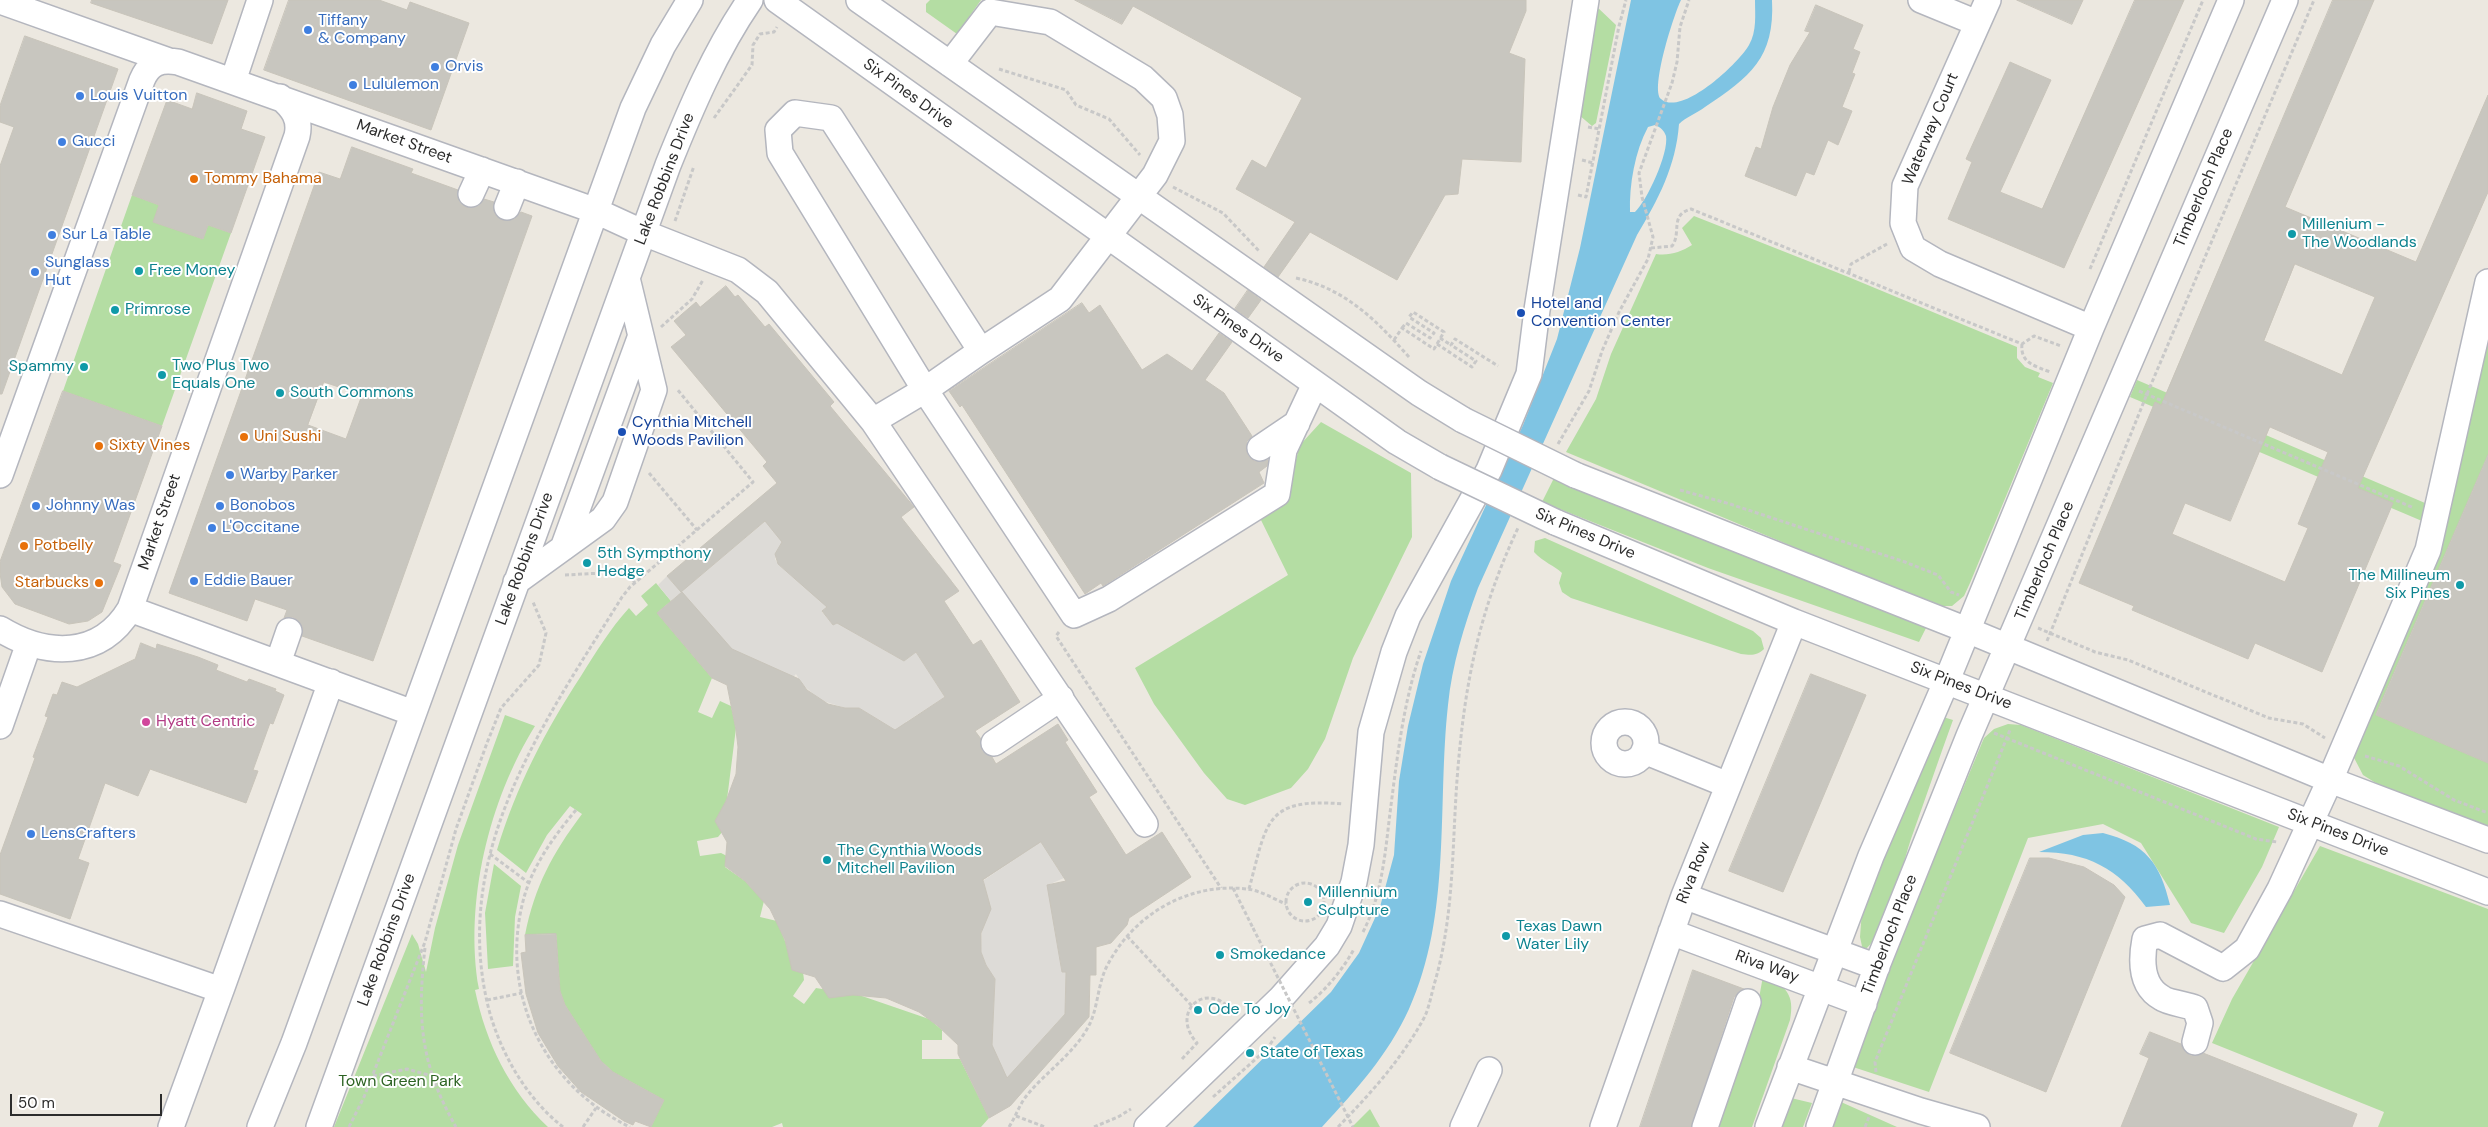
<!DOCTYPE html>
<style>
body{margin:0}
#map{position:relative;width:2488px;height:1127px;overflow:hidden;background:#ece8e0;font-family:"DM Sans",sans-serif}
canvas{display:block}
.scale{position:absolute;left:10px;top:1094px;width:152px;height:22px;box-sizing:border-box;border:2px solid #2c2c2c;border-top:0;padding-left:6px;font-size:15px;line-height:18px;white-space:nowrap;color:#2c2c2c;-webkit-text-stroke:4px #fff;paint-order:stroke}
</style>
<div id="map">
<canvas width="2488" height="1127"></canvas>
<div class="scale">50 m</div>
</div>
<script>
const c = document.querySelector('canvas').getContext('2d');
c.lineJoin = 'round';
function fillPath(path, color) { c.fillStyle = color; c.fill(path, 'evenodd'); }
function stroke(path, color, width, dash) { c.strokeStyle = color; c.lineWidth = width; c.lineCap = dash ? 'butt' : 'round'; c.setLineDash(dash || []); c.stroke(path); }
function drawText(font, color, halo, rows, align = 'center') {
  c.font = font + ' "DM Sans",sans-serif'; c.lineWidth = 4; c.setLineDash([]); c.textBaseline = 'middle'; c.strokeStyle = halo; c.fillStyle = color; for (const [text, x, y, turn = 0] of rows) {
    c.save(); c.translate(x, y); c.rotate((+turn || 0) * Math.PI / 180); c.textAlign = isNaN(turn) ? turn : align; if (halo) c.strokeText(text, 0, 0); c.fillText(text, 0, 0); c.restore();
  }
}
fillPath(new Path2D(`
 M930 0H981L957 34 926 12V4Z
 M1596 6 1616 25 1596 123 1592 126 1579 115Z
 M132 195 159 205 154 222 203 239 208 225 231 233 162 426 63 391Z
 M1694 216 1846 276 2017 347V358L2025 367 2040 373 2038 377 2053 383 1970 583 1964 596 1952 606H1941L1926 602 1566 452 1596 399 1611 354 1656 254C1669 256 1681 252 1692 245L1682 228Z
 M2488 325V455L2376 715 2488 763V828L2379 785 2363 775 2352 754Z
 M2137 380 2425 503 2422 521 2130 397Z
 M1321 422 1411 473 1412 537 1353 658 1325 739 1308 769 1291 788 1245 805 1227 799 1204 773 1154 704 1135 668 1288 575 1259 516 1285 499 1300 445Z
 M1554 478 1926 628 1919 642 1708 568 1542 502Z
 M1545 538 1753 631 1761 638 1764 649C1757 656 1751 655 1741 654L1571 598 1562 592 1559 583 1562 573C1554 565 1544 563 1534 552L1535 541Z
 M656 583 671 601 657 613 712 678 698 712 712 718 720 701 731 706 736 728 723 831 718 837 697 841 700 856 721 853 727 856 725 867 745 881 764 901 760 917 777 921 789 951 803 972 804 980 793 996 804 1004 816 988 859 995 929 1019 942 1030V1040H922V1059H960L989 1118 981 1127H783L782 1123 772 1127H651L664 1100 613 1072 601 1061 565 1005 560 991 556 934 525 935C535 886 552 854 582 814L570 806 547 835 526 873 497 850C516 787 545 731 581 676 596 652 610 629 629 608L636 616 648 605 641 596Z
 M505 715 535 726C489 800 464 903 479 989L475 990C486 1043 509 1090 548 1127H334L412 934 418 944 426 972 435 928 458 845Z
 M1940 716 1953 720C1939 758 1926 797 1912 836 1902 864 1888 935 1863 951L1860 937 1862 910Z
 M2008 724 2021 725 2279 827 2262 867 2224 933 2191 923 2141 843 2103 824 2028 838 1929 1092 1853 1067 1889 967 1984 738 1994 729Z
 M2320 846 2488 909V1127H2378L2384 1112 2212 1043 2232 999Z
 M494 864 521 886 515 917 513 966 488 969 485 913Z
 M1763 976C1786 985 1795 995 1790 1020L1752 1127H1717L1758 1004Z
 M1791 1098 1812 1103 1803 1127H1780Z
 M1841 1102 1897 1127H1832Z
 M1370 1109 1380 1127H1352Z`), '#b4dda3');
fillPath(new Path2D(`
 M850 469 779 548 775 559 778 564 829 606 822 612 833 625 886 584 896 597 939 564 952 581 918 604 853 632 904 661 916 652 945 697 906 722 914 735 894 730 859 708H845L820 700 802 684 796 674 793 677 738 659 678 595 671 601 658 585 667 576 675 585 689 573 695 580 769 518Z
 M1036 833 1064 878 1048 885 1062 971 1066 972 1065 1002 1071 1007 1023 1060 1012 1088 1020 1095 1011 1106 991 1062 995 979 986 965 981 952 984 880 1036 845Z`), '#dddbd7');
fillPath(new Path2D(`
 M1631 0H1681C1674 14 1650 89 1661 99 1682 117 1739 63 1749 45 1757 31 1755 15 1755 0H1772C1775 58 1750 77 1705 107 1697 113 1686 117 1679 124 1676 166 1658 200 1637 235L1478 588C1464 626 1452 665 1448 705 1437 805 1452 915 1409 1009 1388 1055 1356 1090 1322 1127H1193L1331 992 1359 953 1380 907 1394 855 1399 781 1408 726 1423 664 1451 581 1523 425 1557 339 1580 248ZM1655 125C1660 127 1664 130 1666 136 1669 153 1647 201 1635 212H1630C1629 185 1635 151 1648 127Z
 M2103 833C2146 844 2160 863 2170 905L2146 907C2118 868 2087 852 2039 852L2083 835Z`), '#7fc4e3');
const building = new Path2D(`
 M92 0H228L212 44 91 3Z
 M289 0H379L407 10 410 2 469 23 431 130 264 70Z
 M1075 0H1526V11L1509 53 1525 59 1521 162 1462 159 1458 194 1445 195 1397 280 1310 232 1278 277 1264 267 1295 222 1236 189 1252 160 1266 168 1302 98 1133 6 1122 24Z
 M2017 0H2083L2072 24Z
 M2135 0H2184L2064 268 1948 219 1972 162 1966 159 2010 62 2051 80 2000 192 2042 209Z
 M2333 0H2374L2285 207 2416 262 2488 95V192L2358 488 2393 503 2322 672 2255 643 2248 659 2132 610 2134 606 2079 583 2155 402 2161 405ZM2295 264 2375 297 2342 375 2264 341ZM2270 427 2328 452 2298 524 2308 528 2285 582 2172 534 2185 503 2230 521Z
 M1816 5 1863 25 1853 49 1860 52 1852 73 1855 74 1842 107 1852 111 1838 145 1828 140 1814 175 1806 172 1796 196 1745 176 1756 147 1761 149 1773 107 1790 65 1810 32 1805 31Z
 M25 36 118 69 2 394H0V166L14 127 0 122V106Z
 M197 93 247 111 241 129 265 137 231 233 208 225 203 239 153 222 159 205 132 195 167 100 192 109Z
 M352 147 413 169 411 173 458 190 459 202 465 207 479 206 484 199 494 202 495 215 502 220 515 219 521 212 532 216 373 661 302 636 303 628 299 621 293 617 284 618 287 610 255 599 247 621 169 593 319 172 340 179ZM324 382 362 395 346 439 308 425Z
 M726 286 735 297 738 295 765 327 769 324 834 402 830 406 914 507 901 517 959 591 944 601 973 645 981 640 1020 702 975 731 981 739 982 751 992 757 996 764 1058 724 1068 740 1065 742 1097 792 1089 797 1126 855 1162 832 1191 877 1129 918 1127 925 1111 943 1096 947V975H1090L1089 1017 1010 1106 989 1118 958 1054V1045L938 1026 919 1012 886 998 853 995 829 998 815 977 792 970 785 940 770 909 745 881 725 866 727 842 715 821 726 801 736 774 738 747 736 730 727 685 712 678 657 613 682 592 732 649 799 679 807 690 828 704 845 708H859L895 730 945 697 916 652 904 661 837 623 833 625 822 611 827 607 778 564 775 554 782 542 765 521 681 592 667 576 777 483 763 466 767 462 671 347 686 335 674 321 696 302 700 307ZM1041 842 1066 881 1047 885 1062 972H1066L1065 1014 1007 1078 992 1045 995 979 986 965 981 952V933L991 909 983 880Z
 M1248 290 1261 300 1248 318 1235 309Z
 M1082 303 1089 313 1100 305 1142 370 1167 354 1192 371 1219 333 1232 342 1205 380 1224 393 1252 436 1247 441 1246 449 1248 456 1254 461 1268 460 1267 466 1259 472 1264 483 1103 586 1101 583 1085 594 962 405 960 407 949 391Z
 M63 391 162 426 113 562 121 565 102 612 88 621 69 624 15 604 2 587 0 573V562Z
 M2488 455V763L2376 715Z
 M141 643 156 649 157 644 198 657 218 665 216 670 247 682 249 679 276 689 275 691 284 695 273 724 270 723 253 770 258 771 246 803 150 769 138 796 105 783 78 859 89 863 70 919 0 894V855L35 758 33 757 48 717 45 716 53 694 57 695 62 682 77 687 135 659Z
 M1811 674 1866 695 1783 892 1729 871Z
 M2030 858H2049L2084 867 2114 885 2125 897 2046 1092 1950 1053Z
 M556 934 560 991 565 1005 601 1061 613 1072 664 1100 651 1127 635 1121 633 1125 624 1121 581 1092 558 1066 538 1033 526 994 521 953 526 952 525 935Z
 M1693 970 1744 989 1734 997 1691 1127H1640Z
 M2150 1032 2181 1044 2185 1052 2191 1056 2203 1053 2357 1114 2352 1127H2121L2149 1058 2140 1054Z`);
fillPath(building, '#c8c6bf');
stroke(building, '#c8c4ba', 1);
const minor = new Path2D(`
 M777 0 1397 442 1440 467
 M859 0 1419 393 1463 420
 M1921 0 1977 23
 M1988 0 1905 186 1903 223 1913 248 1940 264 2091 328
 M0 1 169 61
 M950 64 990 12 1050 22 1143 78 1164 98 1170 115 1172 141 1155 175 1060 299 981 351 831 118 795 113 778 130 780 153 925 390 1074 615 1109 599 1277 494 1284 450 1315 384
 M233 81 260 0
 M471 194 482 170
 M507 207 517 182
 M873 421 1145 824
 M1260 448 1297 423
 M0 475 142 80C149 63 160 59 178 62L596 211 644 233 738 270 767 292 873 421 925 390 981 351
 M1575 475 1967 630 2330 780 2488 840
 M1555 522 1794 622 2488 892
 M563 548 640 338
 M516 582 603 519 615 502 654 390 627 278
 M130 609 413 713
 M0 629C46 657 100 659 130 609L297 136C301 119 293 108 280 97
 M278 663 289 631
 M1604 743a21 21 0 1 1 42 0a21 21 0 1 1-42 0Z
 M0 726 29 643
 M994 743 1061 698
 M1644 751 1728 785
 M1684 896 1877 967
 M0 914 221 990 171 1127
 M1671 932 1864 1004
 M221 990 331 682
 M2195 1042 2200 1023 2195 1008C2187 1005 2167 1002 2162 998 2140 986 2141 960 2145 939L2160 935 2223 968 2247 949 2280 889 2330 780 2428 550 2488 282
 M1790 1067 1921 1111 1977 1127
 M260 1127 294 1043 633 108 663 45 690 0
 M319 1127 668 165C691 108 715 51 750 0
 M1147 1127 1281 998 1327 946 1339 926 1354 882 1361 845 1371 732 1394 652 1408 616 1489 470 1529 374 1537 310 1586 0
 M1463 1127 1489 1070
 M1603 1127 1684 896 1794 622
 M1705 1127 1748 1002
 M1768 1127 1871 856 1947 680 2091 328 2231 0
 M1819 1127 1878 963 1969 736 2285 0`);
stroke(minor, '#b4b6be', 28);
stroke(new Path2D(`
 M999 69 1066 90 1076 105 1109 119 1140 155
 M714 118 752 65 753 45 760 34 774 32 777 27
 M1588 127 1600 129
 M1582 160 1593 163
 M1173 187 1223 213 1259 251
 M1578 195 1586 197 1619 26 1626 0
 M675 221 694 166
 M1651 248 1672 246C1682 233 1669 215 1691 209L2022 344 2034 336 2061 346
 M2090 269 2203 0
 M1849 272 1851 264 1887 244
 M1296 278C1346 289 1376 320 1409 357
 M661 327 692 299 703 280
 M1402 328 1406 323 1430 338 1434 333 1409 317 1413 312 1444 332 1437 344
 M1440 338 1451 345
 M1394 340 1402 328 1434 349 1437 344 1472 367 1476 361 1451 345 1455 339 1498 366
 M2022 344C2020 363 2035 366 2050 372
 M2139 391 2414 508
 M1558 444 1589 391 1602 351 1619 312 1648 259 1653 237 1642 197 1639 173 1672 83 1677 62 1680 27 1689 0
 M649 473 697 530
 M1680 490 1730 504 1905 562 1938 575 1951 592 1959 595
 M565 575 621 572 628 575 635 583
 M2038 628 2095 652 2128 660 2269 718 2303 724 2325 738
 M1059 632 1056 636 1221 888
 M2047 641 2147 394 2314 0
 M1994 733 2256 839 2277 842
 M2365 756 2399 766 2454 800 2488 813
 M576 810C555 835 535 862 525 894 497 989 542 1085 630 1127
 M490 854 529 883
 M1286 902a19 19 0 1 1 38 0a19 19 0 1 1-38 0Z
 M1233 888 1253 928
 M1249 889C1267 823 1264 797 1343 804
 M1363 932C1382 895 1385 854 1390 813 1397 759 1403 703 1421 651
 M1127 936 1192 1006
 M425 948C417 1018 420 1064 456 1127
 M487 1000 522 993
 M1309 1003C1327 989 1343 969 1354 949
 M1182 1059 1197 1043C1169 1012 1206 980 1231 1010
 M1876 1072 1875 1062 2010 730
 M373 1076 407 1069 432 1076
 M1213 1097 1267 1049 1275 1037
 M1016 1116 1045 1127
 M349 1127 364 1097 425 942 456 829 487 743 501 708 539 665 546 633 533 602
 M563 1127C527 1099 501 1054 489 1010 449 853 544 723 622 597L630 587 753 482 677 389
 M583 1127 596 1108
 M1009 1127C1016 1116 1020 1103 1028 1094 1046 1072 1073 1054 1087 1029 1098 1011 1097 987 1106 968 1132 915 1188 882 1247 889 1259 890 1274 899 1286 904
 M1094 1127 1118 1117 1131 1109
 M1338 1127C1371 1093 1401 1060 1424 1018 1429 1008 1431 996 1434 985 1454 918 1452 849 1457 780 1464 687 1478 613 1518 528
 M1865 1127 1869 1117`), '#c8c8c8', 3, [4, 2.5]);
stroke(minor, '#fff', 25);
const minorBridge = new Path2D(`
 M1463 420 1575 475
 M1440 467 1555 522`);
stroke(minorBridge, '#b4b6be', 28, []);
stroke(new Path2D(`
 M1253 928 1353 1127`), '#c8c8c8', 3, [4, 2.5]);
stroke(minorBridge, '#fff', 25);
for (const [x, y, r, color] of [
 [308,30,5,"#3f7fe0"],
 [435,67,5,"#3f7fe0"],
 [353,85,5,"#3f7fe0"],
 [80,96,5,"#3f7fe0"],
 [62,142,5,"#3f7fe0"],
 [194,179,5,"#e8710a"],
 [2292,234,5,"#0f9aa8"],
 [52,235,5,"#3f7fe0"],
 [139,271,5,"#0f9aa8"],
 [35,272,5,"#3f7fe0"],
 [115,310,5,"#0f9aa8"],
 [1521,313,5,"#1a4fb4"],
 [84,367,5,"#0f9aa8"],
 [162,375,5,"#0f9aa8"],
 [280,393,5,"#0f9aa8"],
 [622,432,5,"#1a4fb4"],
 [244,437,5,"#e8710a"],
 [99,446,5,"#e8710a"],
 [230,475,5,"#3f7fe0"],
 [36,506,5,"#3f7fe0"],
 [220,506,5,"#3f7fe0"],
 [212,528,5,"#3f7fe0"],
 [24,546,5,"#e8710a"],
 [587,563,5,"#0f9aa8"],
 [194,581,5,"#3f7fe0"],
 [99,583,5,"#e8710a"],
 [2460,585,5,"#0f9aa8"],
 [146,722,5,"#d1479c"],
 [31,834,5,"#3f7fe0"],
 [827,860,5,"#0f9aa8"],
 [1308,902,5,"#0f9aa8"],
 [1506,936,5,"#0f9aa8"],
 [1220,955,5,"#0f9aa8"],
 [1198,1010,5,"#0f9aa8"],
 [1250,1053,5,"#0f9aa8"]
]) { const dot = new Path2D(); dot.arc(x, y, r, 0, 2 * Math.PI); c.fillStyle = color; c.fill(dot); stroke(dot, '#fff', 2); }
drawText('16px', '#366cbe', '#fff', [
 ["Tiffany",318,21],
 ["& Company",318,39],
 ["Orvis",445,67],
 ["Lululemon",363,85],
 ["Louis Vuitton",90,96],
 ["Gucci",72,142],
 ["Sur La Table",62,235],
 ["Sunglass",45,263],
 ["Hut",45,281],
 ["Warby Parker",240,475],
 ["Johnny Was",46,506],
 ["Bonobos",230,506],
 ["L'Occitane",222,528],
 ["Eddie Bauer",204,581],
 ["LensCrafters",41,834]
], 'left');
drawText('16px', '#2c2c2c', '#fff', [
 ["Six Pines Drive",908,94,36],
 ["Waterway Court",1931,129,-67],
 ["Market Street",404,142,20],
 ["Lake Robbins Drive",665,179,-69],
 ["Timberloch Place",2204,188,-67],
 ["Six Pines Drive",1238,329,35],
 ["Market Street",160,522,-71],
 ["Six Pines Drive",1585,534,23],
 ["Lake Robbins Drive",525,559,-70],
 ["Timberloch Place",2045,561,-67],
 ["Six Pines Drive",1961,686,21],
 ["Six Pines Drive",2338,833,21],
 ["Riva Row",1694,873,-68],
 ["Timberloch Place",1890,935,-69],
 ["Lake Robbins Drive",387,940,-70],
 ["Riva Way",1767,967,20]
]);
drawText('16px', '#c56008', '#fff', [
 ["Tommy Bahama",204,179],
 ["Uni Sushi",254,437],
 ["Sixty Vines",109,446],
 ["Potbelly",34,546],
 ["Starbucks",89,583,"right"]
], 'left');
drawText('16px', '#0d838f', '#fff', [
 ["Millenium -",2302,225],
 ["The Woodlands",2302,243],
 ["Free Money",149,271],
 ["Primrose",125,310],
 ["Two Plus Two",172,366],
 ["Equals One",172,384],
 ["Spammy",74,367,"right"],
 ["South Commons",290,393],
 ["5th Sympthony",597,554],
 ["Hedge",597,572],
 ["The Millineum",2450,576,"right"],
 ["Six Pines",2450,594,"right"],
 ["The Cynthia Woods",837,851],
 ["Mitchell Pavilion",837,869],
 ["Millennium",1318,893],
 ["Sculpture",1318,911],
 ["Texas Dawn",1516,927],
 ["Water Lily",1516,945],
 ["Smokedance",1230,955],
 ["Ode To Joy",1208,1010],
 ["State of Texas",1260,1053]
], 'left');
drawText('16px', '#164399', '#fff', [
 ["Hotel and",1531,304],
 ["Convention Center",1531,322],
 ["Cynthia Mitchell",632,423],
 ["Woods Pavilion",632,441]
], 'left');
drawText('16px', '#b23c85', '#fff', [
 ["Hyatt Centric",156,722]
], 'left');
drawText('16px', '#2d6323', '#fff', [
 ["Town Green Park",400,1082]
]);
</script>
